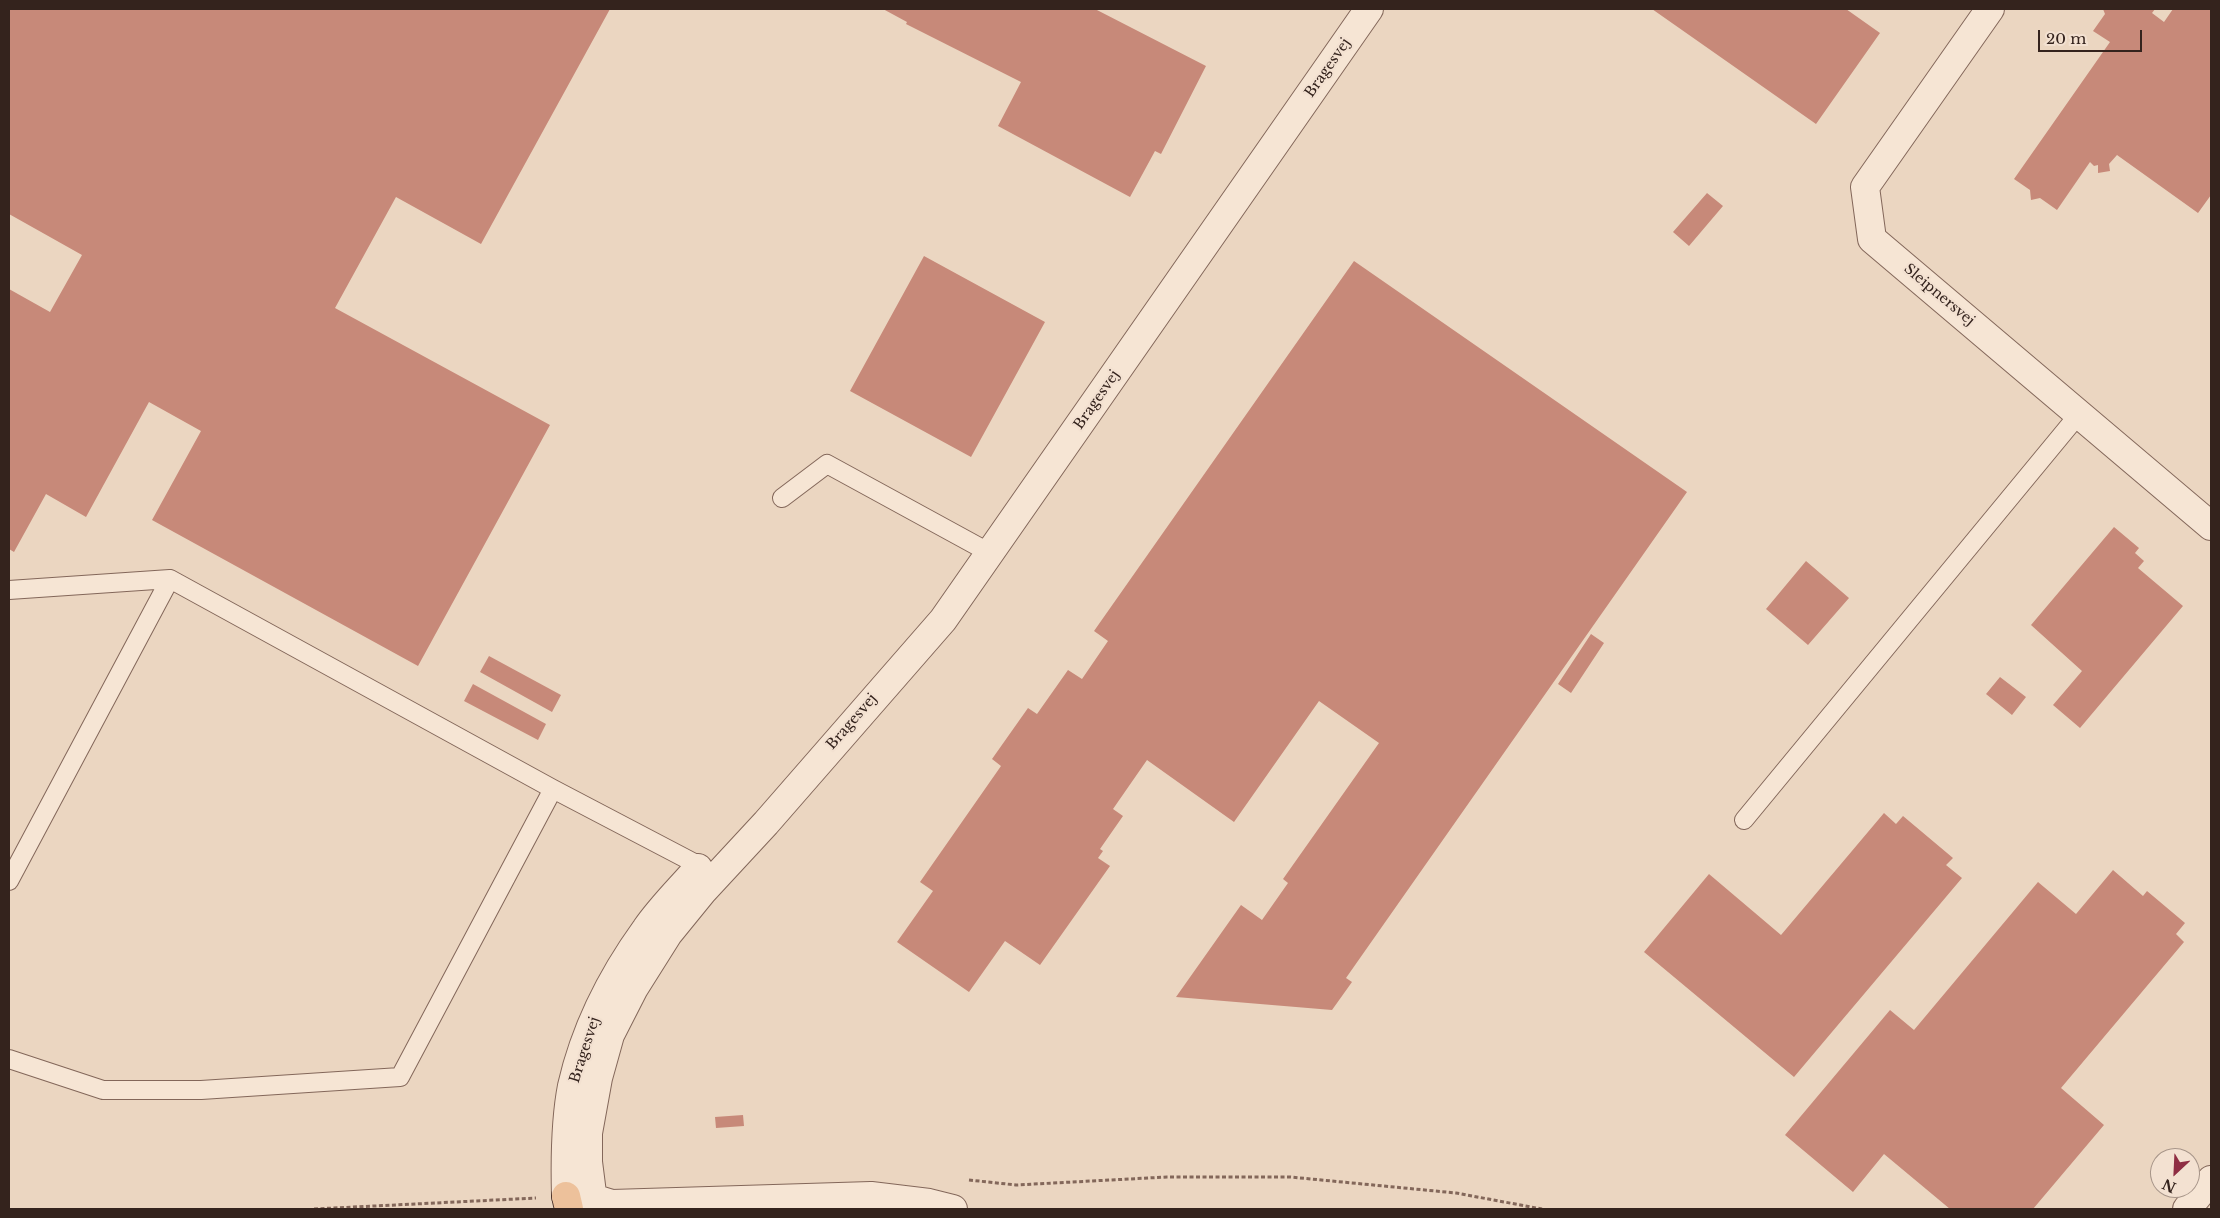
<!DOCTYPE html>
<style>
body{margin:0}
#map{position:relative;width:2220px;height:1218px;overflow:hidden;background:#ebd6c1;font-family:"Libre Baskerville",serif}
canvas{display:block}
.frame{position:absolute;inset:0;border:10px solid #34231d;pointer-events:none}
.north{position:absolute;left:2150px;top:1148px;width:50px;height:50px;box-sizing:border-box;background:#f3e1d1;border:1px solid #a79589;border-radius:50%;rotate:205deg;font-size:14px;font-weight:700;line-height:20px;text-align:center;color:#34231d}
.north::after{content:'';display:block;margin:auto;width:18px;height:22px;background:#8f2e43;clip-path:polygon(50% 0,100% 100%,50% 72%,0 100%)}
.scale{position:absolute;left:2038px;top:30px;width:104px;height:22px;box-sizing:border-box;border:2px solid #34231d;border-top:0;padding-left:6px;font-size:15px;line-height:18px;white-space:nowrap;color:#34231d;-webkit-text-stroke:4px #f3e1d1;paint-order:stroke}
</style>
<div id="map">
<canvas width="2220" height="1218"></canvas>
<div class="frame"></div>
<div class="north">N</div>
<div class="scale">20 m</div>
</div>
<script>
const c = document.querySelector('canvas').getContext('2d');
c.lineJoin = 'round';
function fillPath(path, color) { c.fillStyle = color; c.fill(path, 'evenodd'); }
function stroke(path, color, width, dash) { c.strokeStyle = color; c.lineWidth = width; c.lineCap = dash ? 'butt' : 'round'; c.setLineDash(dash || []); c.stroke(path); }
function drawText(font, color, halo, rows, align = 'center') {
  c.font = font + ' "Libre Baskerville",serif'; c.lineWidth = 4.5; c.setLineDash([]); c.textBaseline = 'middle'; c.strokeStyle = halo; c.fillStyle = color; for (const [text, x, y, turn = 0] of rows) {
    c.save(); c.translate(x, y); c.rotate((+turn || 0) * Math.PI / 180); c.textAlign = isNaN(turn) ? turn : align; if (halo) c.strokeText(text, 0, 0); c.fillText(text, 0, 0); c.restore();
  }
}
fillPath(new Path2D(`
 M9 9H610L481 244 396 197 335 308 550 425 418 666 152 520 201 431 149 402 86 517 46 494 14 552 9 549V289L50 312 82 255 9 214Z
 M883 9H1095L1206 66 1161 154 1155 151 1130 197 998 126 1021 82 906 24 907 22Z
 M1652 9H1846L1880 33 1816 124Z
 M2103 9H2155L2152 13 2164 22 2173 9H2211V195L2198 213 2117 155 2109 164 2110 171 2098 173V165L2094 166 2090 162 2057 210 2040 198 2031 200 2030 190 2014 179 2110 42 2093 31 2105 14Z
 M1707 193 1723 206 1689 246 1673 232Z
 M924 256 1045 322 971 457 850 391Z
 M1354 261 1687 492 1346 978 1352 982 1332 1010 1176 997 1241 905 1262 920 1288 883 1283 879 1379 743 1319 701 1234 822 1147 760 1113 809 1123 816 1100 849 1103 851 1098 858 1110 866 1040 965 1005 941 969 992 897 942 933 891 920 882 1001 766 992 759 1028 708 1037 714 1068 670 1082 679 1108 641 1094 631Z
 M2114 527 2139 548 2135 553 2144 561 2138 568 2183 606 2080 728 2053 705 2082 671 2031 625Z
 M1806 561 1849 598 1808 645 1766 609Z
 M1591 634 1604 643 1571 693 1558 684Z
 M489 656 561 695 552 712 480 672Z
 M2000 677 2026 697 2012 715 1986 694Z
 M473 684 546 724 538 740 464 701Z
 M1884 813 1896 824 1903 816 1953 858 1946 865 1962 878 1794 1077 1644 952 1709 874 1781 935Z
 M2113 870 2143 896 2147 891 2185 923 2176 934 2184 942 2061 1088 2104 1125 2033 1209H1950L1884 1154 1853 1192 1785 1135 1890 1010 1914 1030 2038 882 2076 914Z
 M743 1115 744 1126 716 1128 715 1117Z`), '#c78979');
const service = new Path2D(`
 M782 498 827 464 990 553
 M9 590 170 579 553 789 700 866
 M1744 820 2079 414
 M9 881 170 579
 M9 1059 103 1090H201L400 1077 553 789`);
const minor = new Path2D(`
 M1990 9 1865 187 1872 239 2211 526
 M591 1194 596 1199 612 1204 871 1196 929 1203 953 1209
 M566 1196C565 1160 565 1122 572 1086 585 1029 612 976 646 929 661 907 681 888 698 868
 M594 1209 588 1162V1133L598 1078 610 1035 634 988 668 934 703 891 766 823 943 620 1369 9
 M2187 1209 2211 1180`);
const primary = new Path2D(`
 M566 1196 569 1209`);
stroke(service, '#83675a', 20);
stroke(minor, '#83675a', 30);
stroke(primary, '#51372e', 30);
stroke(new Path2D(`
 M969 1180 1016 1185 1167 1177H1290L1456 1193 1542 1209
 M314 1209 536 1198`), '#83675a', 3, [4, 2.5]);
stroke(service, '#f6e5d4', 18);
stroke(minor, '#f6e5d4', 28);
stroke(primary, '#edc19b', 28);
drawText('14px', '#34231d', '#f3e1d1', [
 ["Bragesvej",1328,68,-55],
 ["Sleipnersvej",1939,295,40],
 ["Bragesvej",1097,400,-55],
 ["Bragesvej",852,722,-49],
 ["Bragesvej",585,1050,-72]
]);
</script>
